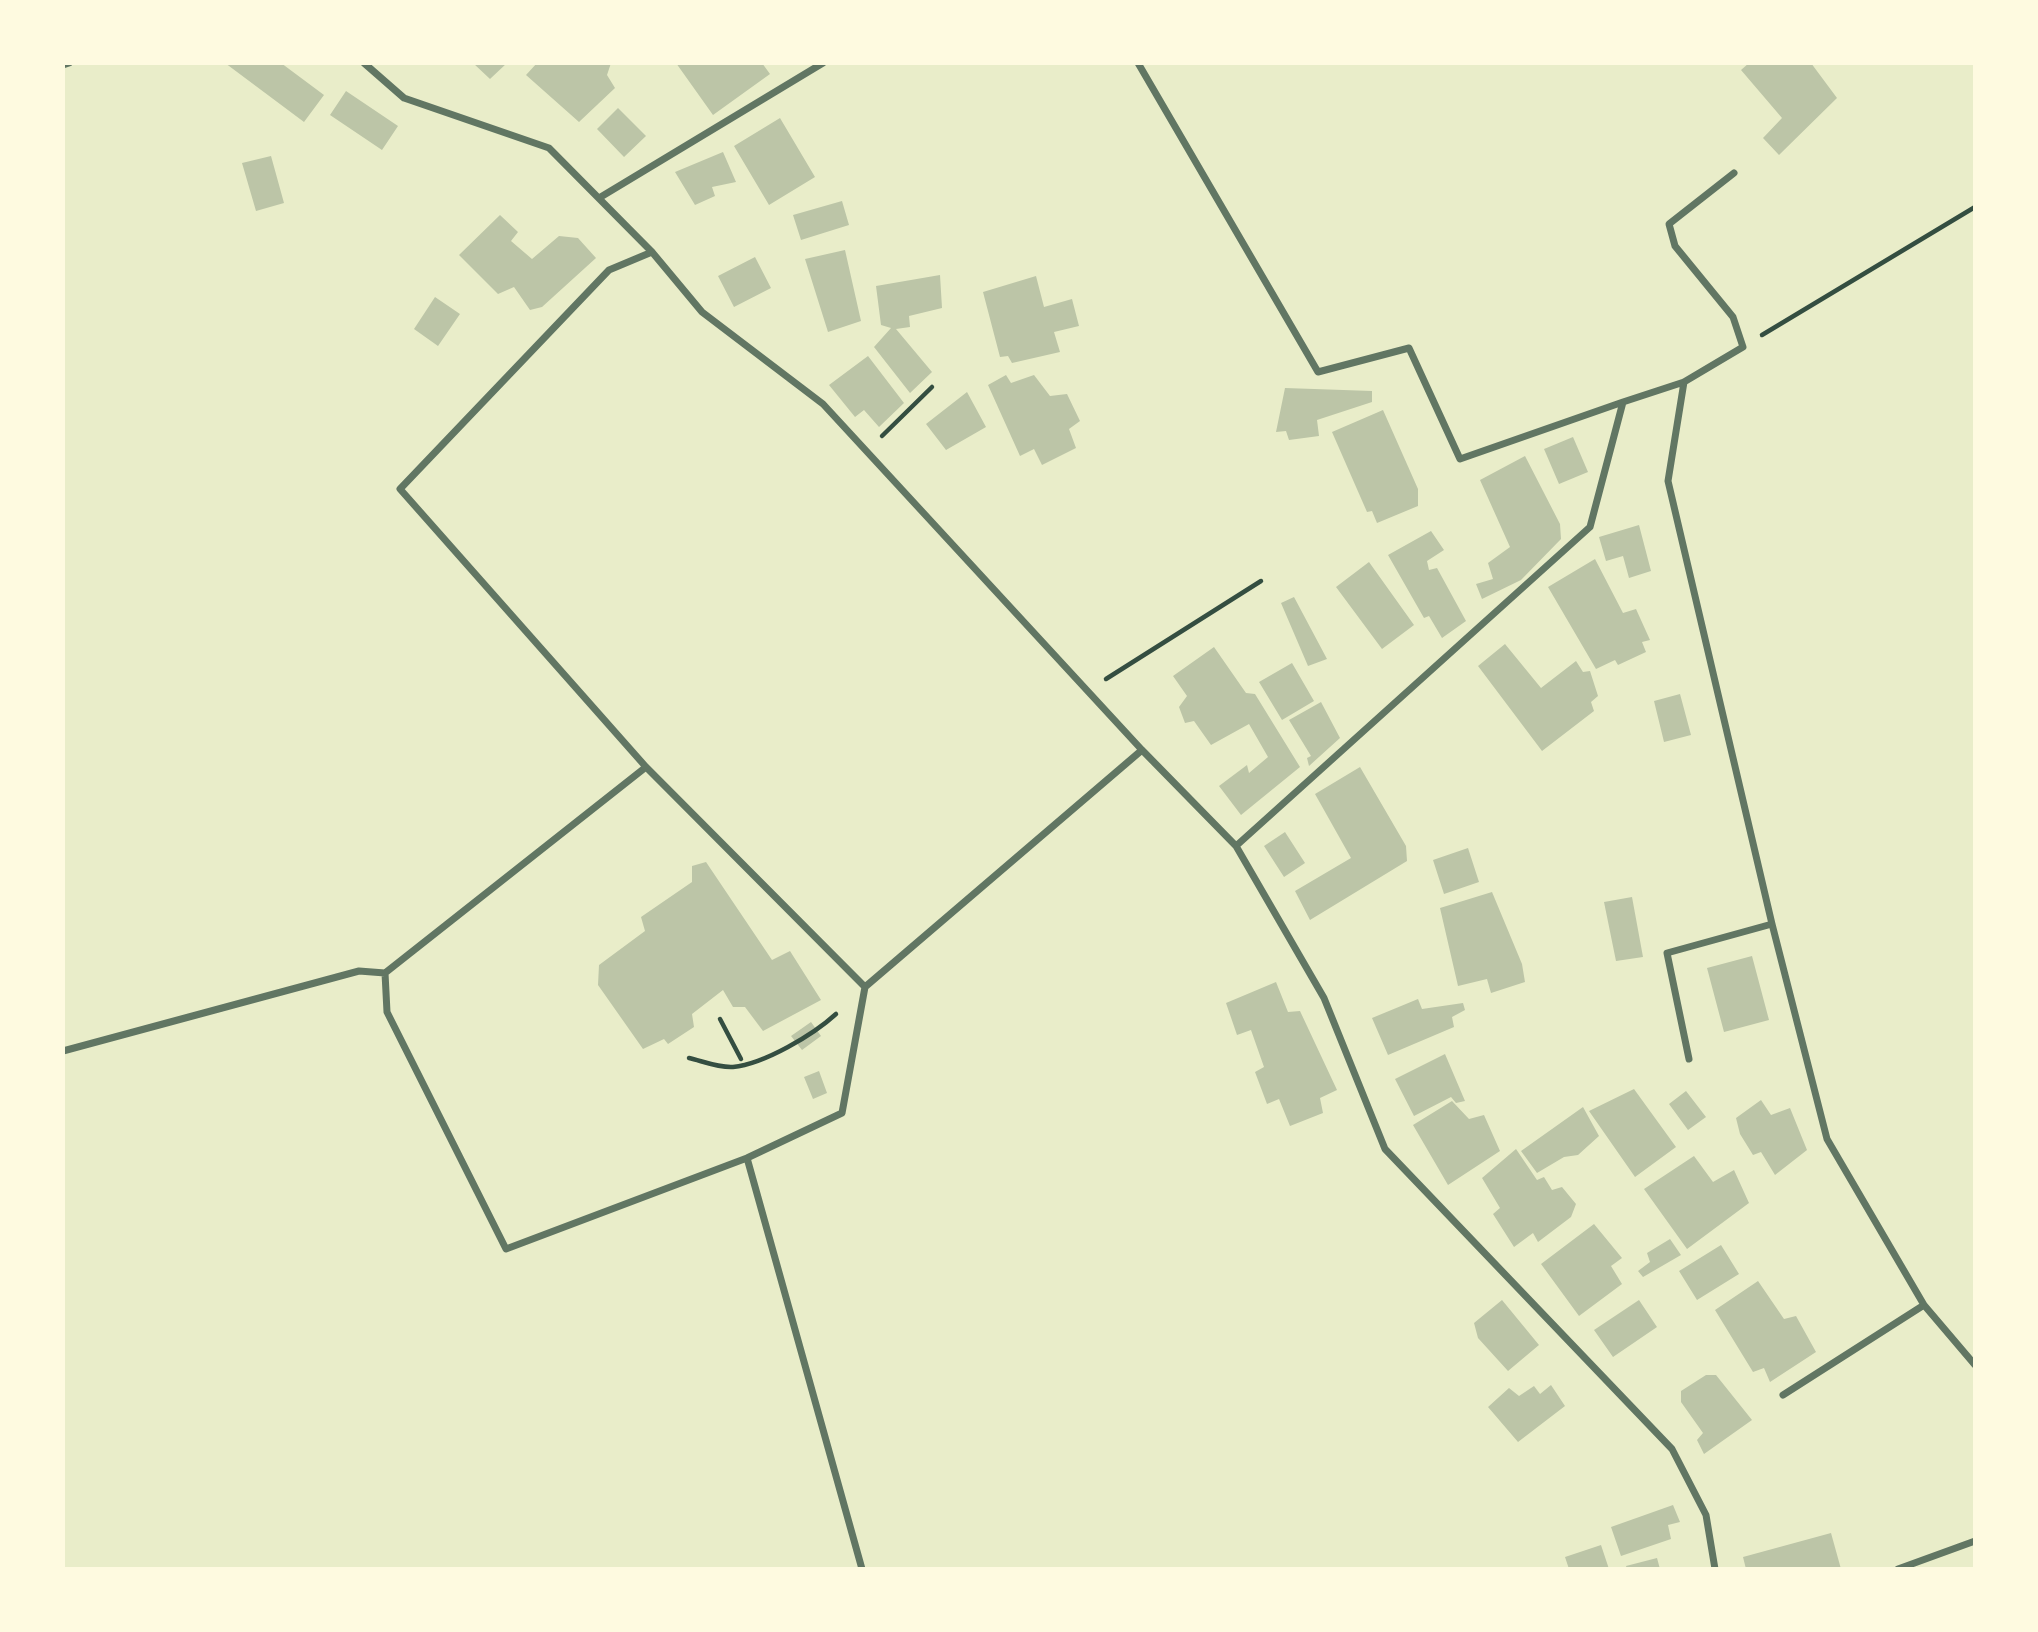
<!DOCTYPE html>
<style>
body{margin:0}
#map{position:relative;width:2038px;height:1632px;overflow:hidden;background:#e9edc9;font-family:"Source Sans 3",sans-serif}
canvas{display:block}
.frame{position:absolute;inset:0;border:65px solid #fefae0;pointer-events:none}
</style>
<div id="map">
<canvas width="2038" height="1632"></canvas>
<div class="frame"></div>
</div>
<script>
const c = document.querySelector('canvas').getContext('2d');
c.lineJoin = 'round';
function fillPath(path, color) { c.fillStyle = color; c.fill(path, 'evenodd'); }
function stroke(path, color, width, dash) { c.strokeStyle = color; c.lineWidth = width; c.lineCap = dash ? 'butt' : 'round'; c.setLineDash(dash || []); c.stroke(path); }
fillPath(new Path2D(`
 M225 63H281L324 95 304 122Z
 M473 63H507L490 79Z
 M537 63H611L607 75 615 88 579 122 526 75Z
 M676 63H762L770 74 713 115Z
 M1749 63H1811L1837 98 1779 155 1763 138 1782 118 1741 70Z
 M346 91 398 126 382 150 330 115Z
 M618 108 646 136 624 157 597 129Z
 M780 118 815 177 769 205 734 146Z
 M723 152 736 182 712 187 715 196 695 205 675 172Z
 M271 156 284 203 256 211 242 163Z
 M842 201 849 225 801 240 793 215Z
 M500 215 518 232 511 241 532 259 559 236 578 238 596 258 542 307 530 310 514 287 498 294 459 255Z
 M845 250 861 321 828 332 805 259Z
 M755 257 771 288 734 307 718 276Z
 M940 275 942 308 909 316 910 327 896 329 932 372 910 393 874 347 891 328 881 325 876 286Z
 M1036 276 1044 307 1072 299 1079 326 1054 332 1060 352 1012 363 1008 356 1000 357 983 292Z
 M435 297 460 314 438 346 414 329Z
 M868 356 904 403 879 427 864 410 855 417 829 385Z
 M1006 375 1011 383 1034 375 1050 396 1067 394 1080 421 1069 429 1076 448 1042 465 1034 449 1020 456 988 385Z
 M1285 388 1372 391V402L1317 420 1319 436 1289 440 1286 431 1276 432Z
 M967 392 986 427 946 450 926 424Z
 M1383 410 1418 489V506L1377 523 1372 511 1367 512 1332 432Z
 M1573 437 1588 472 1559 484 1544 449Z
 M1525 456 1560 524 1561 539 1521 580 1482 599 1476 584 1493 579 1488 563 1510 547 1480 480Z
 M1639 525 1651 571 1629 578 1623 556 1606 561 1599 537Z
 M1431 531 1444 550 1427 561 1429 570 1437 568 1466 621 1442 638 1429 616 1424 618 1388 555Z
 M1595 559 1623 613 1636 609 1650 640 1642 642 1646 652 1618 665 1615 660 1596 669 1548 587Z
 M1369 562 1414 625 1382 649 1336 587Z
 M1294 597 1327 659 1308 666 1281 603Z
 M1505 644 1541 688 1576 661 1583 672 1590 671 1598 696 1591 702 1594 711 1542 751 1478 666Z
 M1214 647 1246 693 1255 694 1300 767 1241 815 1219 786 1247 765 1249 773 1268 757 1249 724 1211 745 1194 721 1185 723 1179 707 1187 696 1173 676Z
 M1292 663 1314 701 1282 720 1259 682Z
 M1680 694 1691 735 1664 742 1654 701Z
 M1321 702 1340 738 1309 766 1307 758 1311 756 1289 720Z
 M1360 767 1406 846 1407 861 1310 920 1295 891 1351 858 1315 794Z
 M1285 832 1305 863 1284 877 1264 846Z
 M1468 848 1479 882 1444 894 1433 860Z
 M706 862 772 960 790 951 821 1000 763 1031 745 1007H733L723 990 692 1014 694 1027 668 1044 664 1039 643 1049 598 985 599 965 645 931 641 917 692 882V866Z
 M1492 892 1522 964 1525 982 1491 993 1487 979 1458 986 1440 908Z
 M1632 897 1643 957 1616 961 1604 902Z
 M1752 956 1769 1020 1724 1032 1707 968Z
 M1276 982 1288 1012 1300 1011 1337 1090 1320 1098 1323 1113 1290 1126 1279 1099 1267 1104 1255 1072 1264 1067 1251 1030 1237 1035 1226 1003Z
 M1418 999 1422 1009 1463 1003 1465 1010 1452 1017 1454 1027 1388 1055 1372 1018Z
 M811 1022 821 1036 802 1050 791 1036Z
 M1445 1054 1465 1101 1456 1103 1451 1097 1414 1116 1395 1079Z
 M819 1071 827 1093 813 1099 804 1077Z
 M1634 1089 1676 1147 1635 1177 1589 1111Z
 M1686 1091 1706 1117 1688 1130 1669 1104Z
 M1761 1100 1771 1115 1790 1108 1807 1150 1775 1175 1761 1152 1753 1155 1740 1134 1736 1118Z
 M1452 1101 1469 1119 1484 1115 1500 1151 1448 1185 1413 1125Z
 M1583 1107 1599 1136 1578 1155 1564 1157 1537 1173 1521 1151Z
 M1516 1149 1537 1180 1544 1177 1552 1190 1562 1187 1576 1204 1571 1217 1538 1242 1533 1233 1514 1247 1493 1214 1500 1208 1482 1178Z
 M1694 1156 1713 1182 1734 1170 1749 1203 1687 1249 1644 1189Z
 M1594 1224 1622 1258 1611 1266 1622 1284 1579 1316 1541 1264Z
 M1670 1239 1681 1255 1643 1277 1638 1271 1650 1262 1647 1253Z
 M1721 1245 1739 1274 1697 1300 1679 1271Z
 M1758 1281 1784 1319 1796 1316 1816 1352 1770 1382 1764 1368 1753 1372 1715 1310Z
 M1502 1300 1539 1345 1508 1371 1478 1338 1474 1323Z
 M1639 1300 1657 1327 1613 1357 1594 1330Z
 M1706 1375H1716L1752 1420 1704 1454 1697 1440 1703 1433 1681 1402V1391Z
 M1551 1385 1565 1406 1518 1442 1488 1407 1509 1388 1519 1396 1534 1386 1540 1394Z
 M1673 1505 1680 1522 1668 1525 1671 1539 1621 1556 1611 1527Z
 M1831 1533 1841 1569H1746L1743 1557Z
 M1601 1545 1609 1569H1569L1565 1557Z
 M1657 1558 1660 1569H1627L1626 1566Z`), '#bcc5a7');
stroke(new Path2D(`
 M1762 335 1975 207
 M882 436 932 387
 M1106 679 1261 581
 M720 1019 741 1059
 M689 1058C702 1061 719 1068 733 1067 764 1064 813 1035 836 1014`), '#344e41', 4.5);
stroke(new Path2D(`
 M364 63 404 98 549 148 652 252 702 312 823 404 1142 750 1236 846 1324 998 1385 1149 1672 1449 1706 1515 1715 1569
 M1138 63 1318 372 1409 348 1460 459 1623 402
 M63 65 69 63
 M599 198 823 63
 M652 252 609 270 400 489 646 767 865 987
 M1684 382 1668 481 1772 924 1827 1139 1924 1305 1975 1365
 M1236 846 1590 527 1623 402 1684 382 1743 347 1733 317 1675 246 1669 224 1734 173
 M385 973 387 1012 506 1249 747 1158 842 1113 865 987 1142 750
 M63 1051 359 971 385 973 646 767
 M1689 1059 1667 953 1772 924
 M747 1158 862 1569
 M1783 1395 1924 1305
 M1898 1569 1975 1541`), '#617663', 7);
</script>
